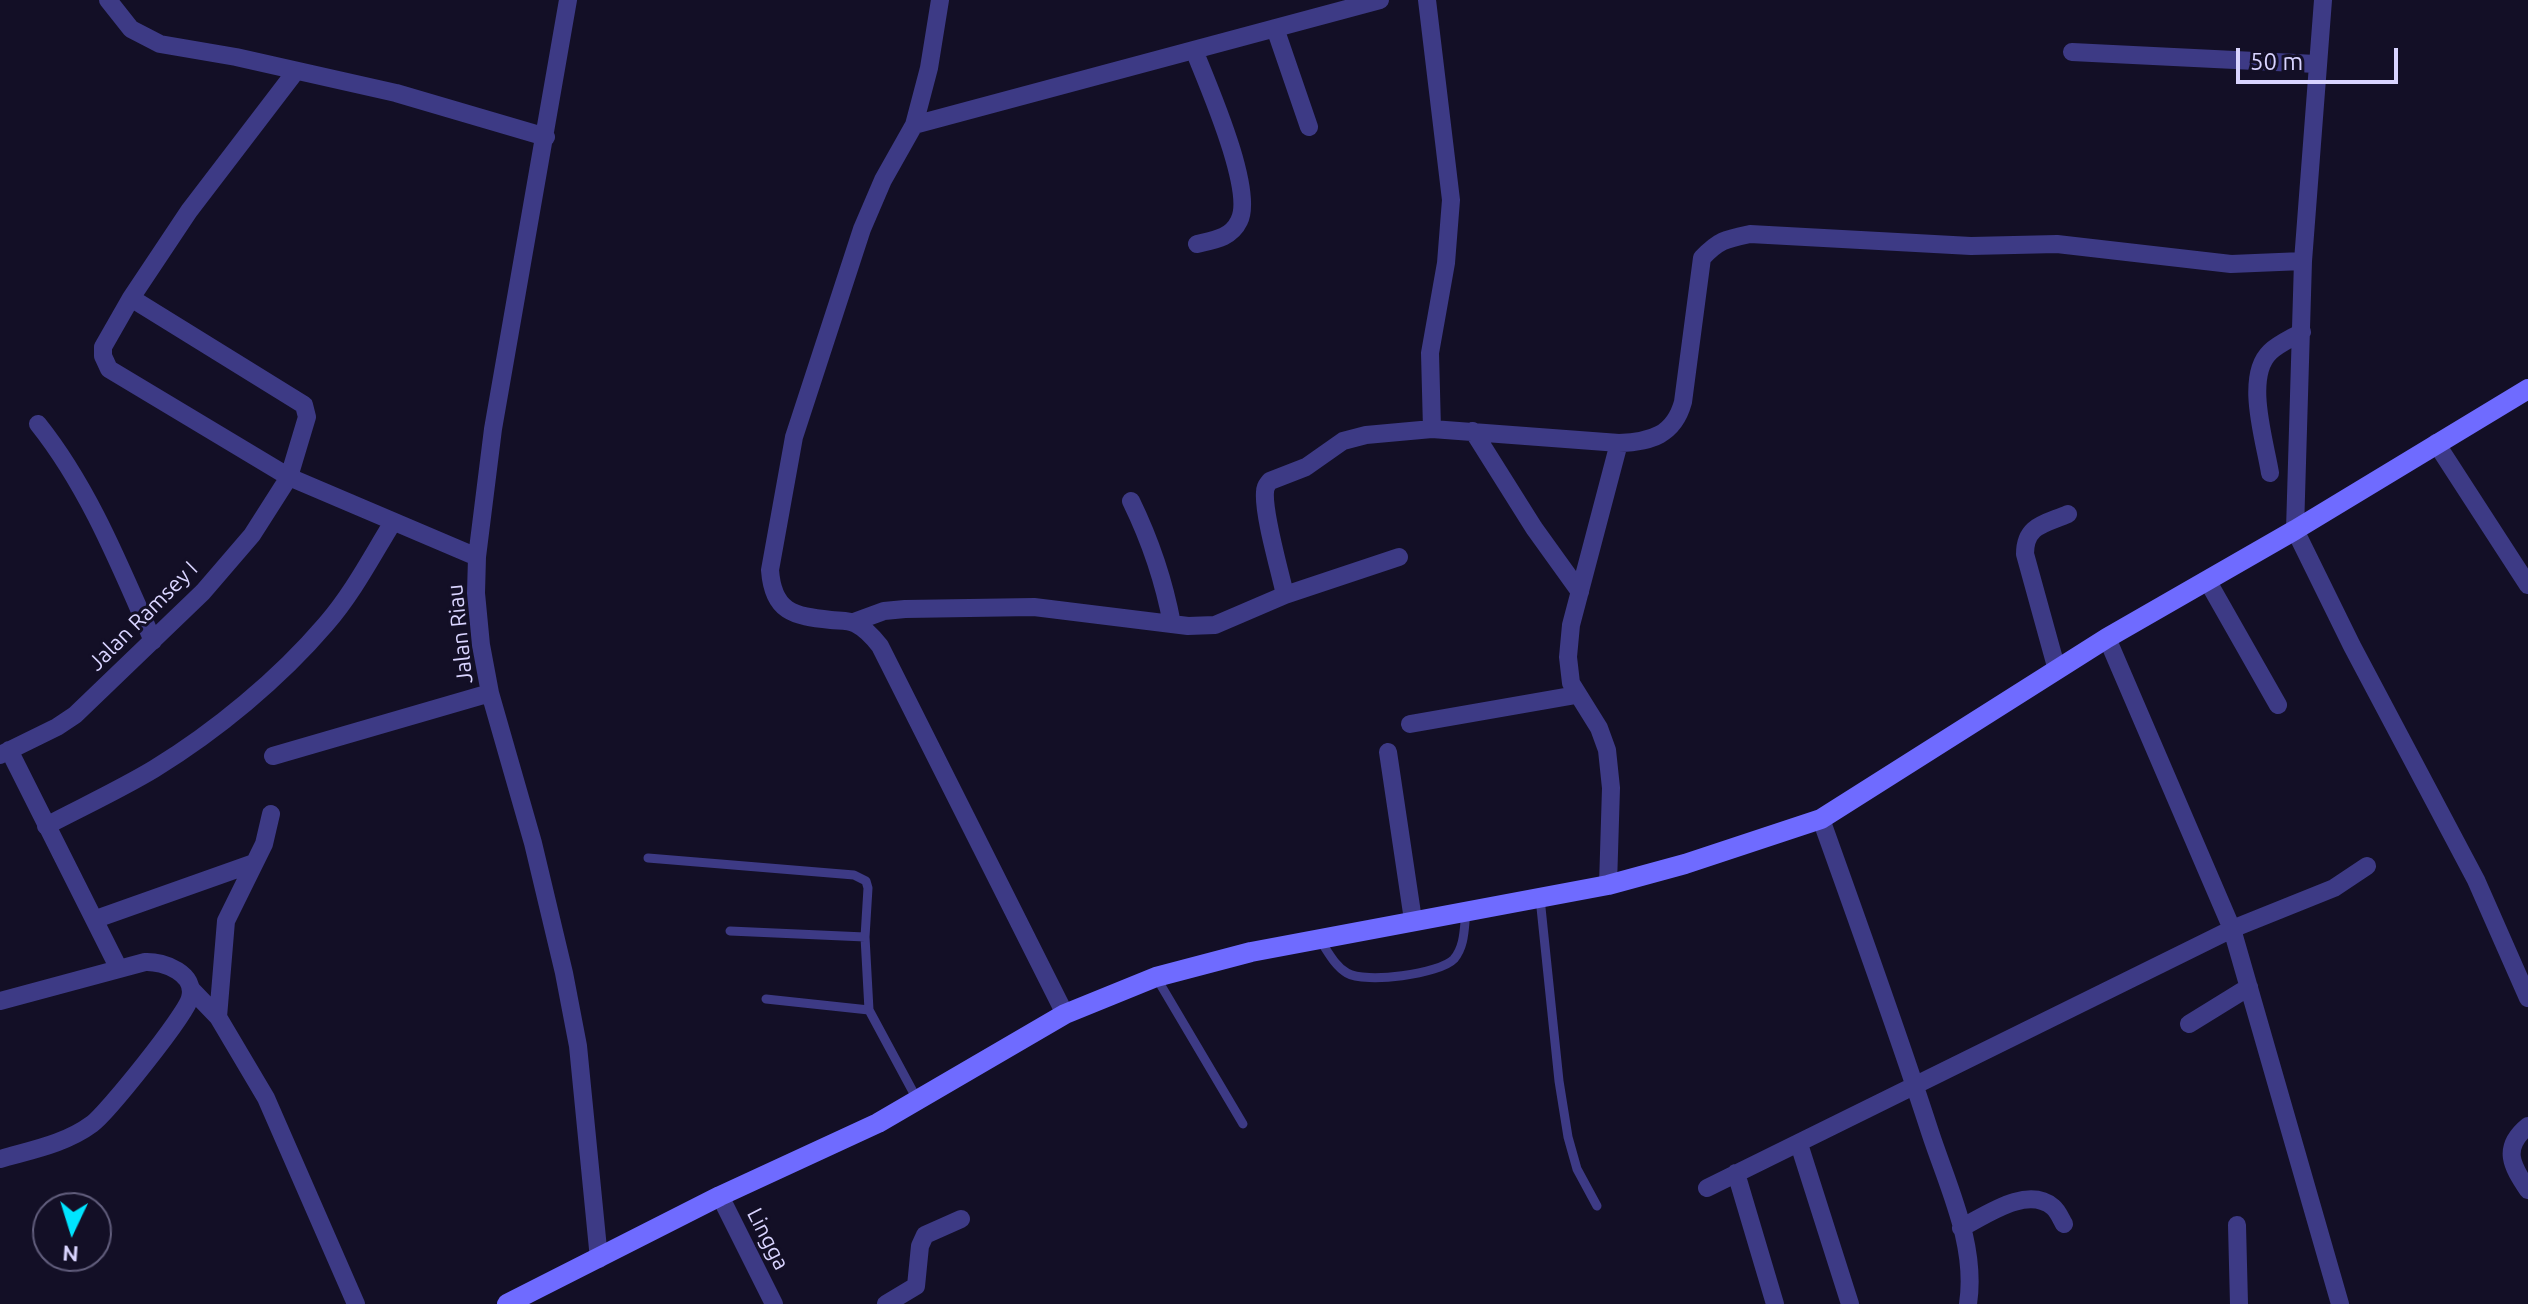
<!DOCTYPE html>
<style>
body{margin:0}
#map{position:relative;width:2528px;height:1304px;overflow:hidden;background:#130f26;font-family:Ubuntu,sans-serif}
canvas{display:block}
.north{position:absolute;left:32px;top:1192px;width:80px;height:80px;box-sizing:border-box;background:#130f26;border:2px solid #625e7d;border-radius:50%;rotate:184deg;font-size:22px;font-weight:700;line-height:32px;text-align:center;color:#d9d4ff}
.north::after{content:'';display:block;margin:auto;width:28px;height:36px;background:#00e5ff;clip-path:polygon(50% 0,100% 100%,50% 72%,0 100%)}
.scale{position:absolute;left:2236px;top:48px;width:162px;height:36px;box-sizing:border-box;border:4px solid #d9d4ff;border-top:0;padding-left:10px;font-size:24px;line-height:28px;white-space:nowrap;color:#d9d4ff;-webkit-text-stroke:6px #130f26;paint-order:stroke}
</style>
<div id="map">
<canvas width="2528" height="1304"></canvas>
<div class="north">N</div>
<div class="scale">50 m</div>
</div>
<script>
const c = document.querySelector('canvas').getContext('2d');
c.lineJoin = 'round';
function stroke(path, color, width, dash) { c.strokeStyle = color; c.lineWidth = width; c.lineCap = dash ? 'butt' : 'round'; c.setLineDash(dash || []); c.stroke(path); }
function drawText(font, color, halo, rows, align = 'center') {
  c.font = font + ' Ubuntu,sans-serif'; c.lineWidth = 6; c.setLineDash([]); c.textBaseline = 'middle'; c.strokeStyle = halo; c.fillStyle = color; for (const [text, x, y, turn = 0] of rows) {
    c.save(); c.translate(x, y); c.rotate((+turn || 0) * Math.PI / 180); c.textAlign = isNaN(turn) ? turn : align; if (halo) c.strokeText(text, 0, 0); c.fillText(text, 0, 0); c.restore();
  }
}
stroke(new Path2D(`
 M648 858 854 875 866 881 868 888 865 937 869 1010
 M1540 898 1559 1081 1568 1137 1577 1169 1597 1206
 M730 931 865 937
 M1320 940C1328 952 1335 966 1347 973 1365 984 1440 974 1454 959 1465 946 1464 928 1466 912
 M1156 977 1243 1124
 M766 999 869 1010 918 1101`), '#3d3a85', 9);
stroke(new Path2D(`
 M108 0 131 29 160 44 236 57 396 93 546 137
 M568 0 493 429 477 557 476 593 481 645 490 693 533 843 564 973 578 1046 599 1259
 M940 0 929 68 914 125 883 180 862 229 794 437 770 570C773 612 793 616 831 620 839 621 849 620 856 624 866 629 873 637 880 646L1065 1014
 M1427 0 1451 200 1446 263 1430 353 1432 429
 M2323 0 2303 261 2295 530 2352 646 2476 880 2528 998
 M1275 28 1309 127
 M1194 50C1207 83 1255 191 1239 221 1231 238 1214 240 1197 244
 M2072 52 2316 64
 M914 125 1380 0
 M131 298 103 347V356L109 369 289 477 477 557
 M38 424C89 488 120 566 153 641
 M1473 431 1534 528 1580 592
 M2436 443 2528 585
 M2270 473C2265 441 2244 377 2270 352 2278 344 2292 338 2302 332
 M1131 501C1150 540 1164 581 1172 624
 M2207 580 2278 705
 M1285 595 1399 557
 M854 622 884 611 905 609 1034 607 1188 626 1215 625 1285 595C1280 571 1263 514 1265 492 1265 486 1267 485 1270 481L1306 467 1343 441 1366 435 1432 429 1619 443C1651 442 1674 435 1683 402L1702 258C1719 240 1726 239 1750 234L1971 246 2057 244 2231 264 2303 261
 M2107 638 2232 929 2340 1304
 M2057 670 2025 554C2025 525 2045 524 2068 514
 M1410 724 1576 695
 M9 750 119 969
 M1388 752 1413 920
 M0 755 57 727 75 715 203 592 252 535 289 477 307 417 304 405 131 298 189 211 296 71
 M273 756 490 693
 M1821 819C1858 923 1896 1027 1930 1132 1948 1187 1977 1245 1968 1304
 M46 826C82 807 119 790 154 769 216 731 279 679 326 624 353 593 372 556 393 522
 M1608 885 1611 788 1607 750 1599 728 1571 683 1568 657 1571 625 1619 443
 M96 919 254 863
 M191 989 218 1017 266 1098 356 1304
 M0 1001 145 962C164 961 197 974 190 998 186 1015 107 1113 92 1124 65 1144 31 1150 0 1159
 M218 1017 226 921 264 844 271 814
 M2189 1024 2249 987
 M2528 1126C2501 1148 2512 1166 2528 1190
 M1799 1144 1850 1304
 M1736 1173 1775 1304
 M1707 1188 2232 929 2334 888 2367 866
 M720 1196 774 1304
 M2237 1225 2239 1304
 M1961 1228C1985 1216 2027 1185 2053 1207 2058 1211 2061 1219 2064 1224
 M886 1304 916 1286 920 1246 925 1235 961 1219`), '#3d3a85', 18);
stroke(new Path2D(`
 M507 1304 720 1196 878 1123 1065 1014 1156 977 1251 952 1608 885 1685 864 1821 819 2107 638 2295 530 2528 389`), '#6f6bff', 20);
drawText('22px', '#d9d4ff', '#130f26', [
 ["Jalan Ramsey I",143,616,-45],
 ["Jalan Riau",460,634,-96],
 ["Lingga",768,1239,63]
]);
</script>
